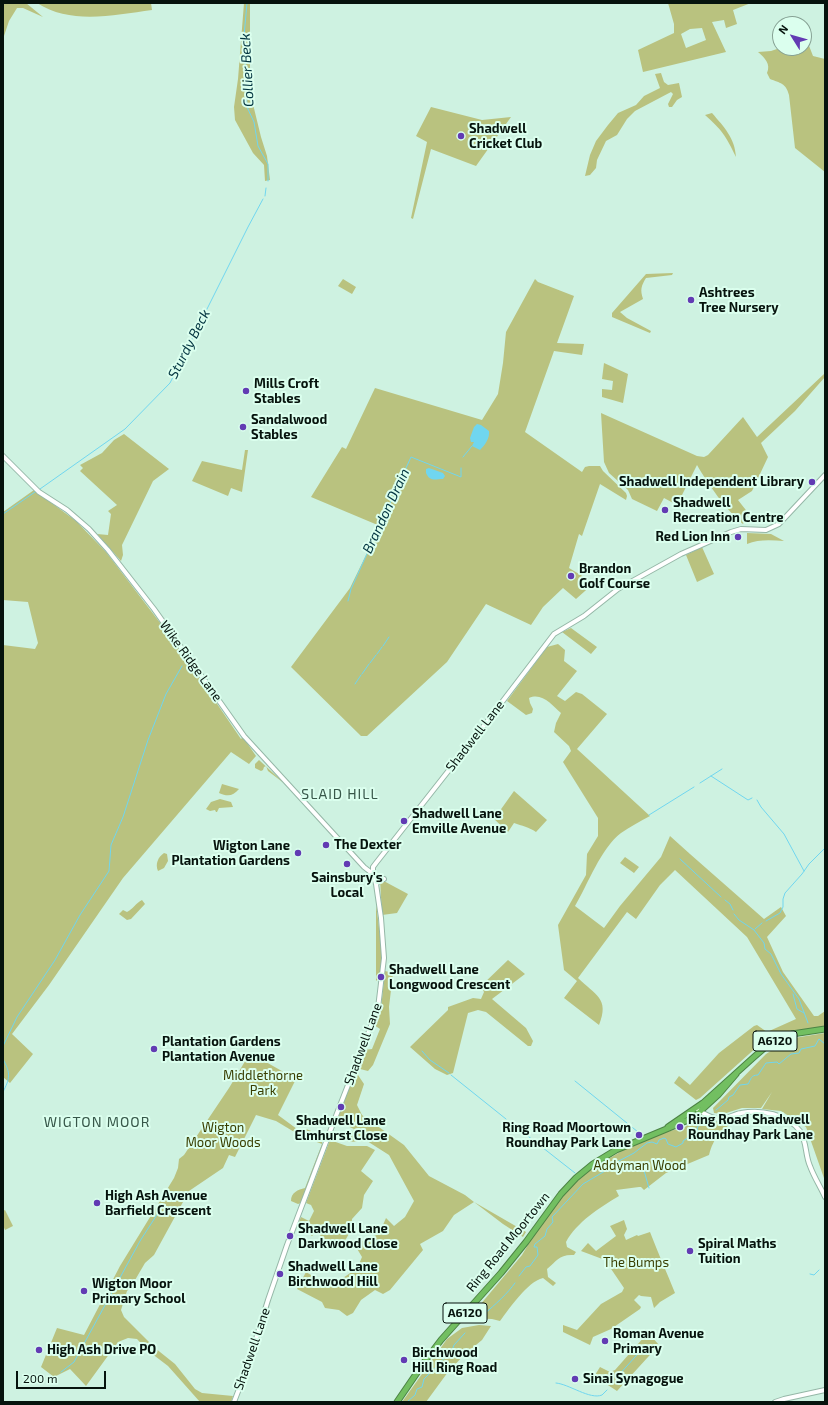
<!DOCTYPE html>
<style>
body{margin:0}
#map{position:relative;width:828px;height:1405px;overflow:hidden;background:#cef2e1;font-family:"Exo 2",sans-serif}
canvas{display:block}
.frame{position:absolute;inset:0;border:4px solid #06130d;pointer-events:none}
.north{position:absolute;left:772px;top:16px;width:40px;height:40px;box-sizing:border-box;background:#dbffee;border:1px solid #86a194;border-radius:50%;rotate:307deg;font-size:11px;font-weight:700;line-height:16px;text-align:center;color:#06130d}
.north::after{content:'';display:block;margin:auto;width:14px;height:18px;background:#623bb3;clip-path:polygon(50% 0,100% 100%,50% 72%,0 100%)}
.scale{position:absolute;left:16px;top:1371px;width:90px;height:18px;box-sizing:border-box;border:2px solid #06130d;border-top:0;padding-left:5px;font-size:12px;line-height:14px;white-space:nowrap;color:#06130d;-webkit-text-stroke:3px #dbffee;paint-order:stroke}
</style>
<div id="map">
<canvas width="828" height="1405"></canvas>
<div class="frame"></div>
<div class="north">N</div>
<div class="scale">200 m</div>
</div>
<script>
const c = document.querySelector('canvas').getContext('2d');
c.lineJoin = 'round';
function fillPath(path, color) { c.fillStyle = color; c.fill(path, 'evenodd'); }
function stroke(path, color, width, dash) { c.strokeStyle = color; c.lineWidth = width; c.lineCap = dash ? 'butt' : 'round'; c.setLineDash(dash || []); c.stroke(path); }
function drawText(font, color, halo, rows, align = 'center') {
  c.font = font + ' "Exo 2",sans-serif'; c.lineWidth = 4; c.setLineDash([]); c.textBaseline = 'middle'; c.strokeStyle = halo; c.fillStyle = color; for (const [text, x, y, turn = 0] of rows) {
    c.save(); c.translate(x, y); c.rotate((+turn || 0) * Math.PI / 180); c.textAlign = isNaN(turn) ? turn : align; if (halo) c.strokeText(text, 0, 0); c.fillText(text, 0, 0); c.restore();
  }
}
fillPath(new Path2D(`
 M3 3H26L43 17 23 8H17L9 21 3 39Z
 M37 3H151L152 10C114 15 71 25 37 3Z
 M244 3H250V92L261 137 267 156 270 180 265 181 264 165 253 153 235 120 234 107 238 79Z
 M668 3H751L733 10 737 24 726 28 724 20 712 22 726 52 643 72 638 50 674 33V24ZM702 28 706 40 686 48 681 34 690 29Z
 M804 38H806L813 56 825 59V172L795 148 789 95C786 83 780 83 770 79L767 73C771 64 765 58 758 52L771 51 780 48H804Z
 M661 73 664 82 668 85 679 83 682 97 677 100 672 107H669L668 104 673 94 671 92 635 111 627 119 617 135 606 141 597 160 596 168 590 175 585 176 590 155 596 141 608 125 618 113 636 105 644 96 660 88 655 74Z
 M431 107 482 120 511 117 476 166 431 149 413 219 411 218 427 142 416 136Z
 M712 113C724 127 735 138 736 157 726 136 722 130 705 115Z
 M673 273 672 275 646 278C641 286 640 290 643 299L620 312 627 318 651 331 650 333 612 317V313L646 274Z
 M343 279 356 287 352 294 338 286Z
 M535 279 538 282 574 296 557 343 584 344 582 355 554 351 525 432 582 472 585 467 589 466H600L603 471 626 493 627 496 626 500 600 484 582 536 579 534 569 568 594 583 576 599 563 588 543 607 531 625 486 604 447 662 367 736H361L291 667 350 588 380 526 311 497 342 447 346 449 375 388 482 420 498 394 503 363 506 332Z
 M604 363 628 374 623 403 602 397V389L612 390 613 381 602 379Z
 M824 374 825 377 795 411 761 443 768 457 752 491 738 500 749 514 743 524C726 510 708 484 697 465L677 505 664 498 657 511 632 499 628 490 609 473 604 462 601 413 697 456 704 457 708 455 743 417 757 437Z
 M124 434 169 469 153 481 122 545 123 555 121 561 97 534 108 535 111 514 108 511 117 505 80 471 83 468 80 465 102 453 114 440Z
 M245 450H248L242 492 231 488 228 496 192 481 202 461 242 470Z
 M34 490 76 521 106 552 177 645 241 739 243 737 256 756 249 764 231 752 123 878 49 985 12 1034 33 1054 10 1083 3 1077V645L35 649 38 643 28 602 3 600V512Z
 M747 533 771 534 784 541C772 540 758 539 747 544Z
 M702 547 714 574 697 582 686 555Z
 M571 628 597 647 591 654 562 632Z
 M558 644 565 650 564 661 577 671 557 696 565 701 576 692 582 694 607 714 577 749 650 816C640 821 630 827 621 833 601 848 588 884 575 906L604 928 620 906 661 857 670 836 690 854 764 919 781 907 786 916 767 937 783 972 814 1016H818L825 1011V1027L781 1032 772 1036 768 1037 700 1098 696 1100 674 1083 679 1076 690 1085 719 1053 754 1026 757 1025 767 1032 796 1019 747 937 675 870 660 885 636 919 627 912 578 978C595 995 610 998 599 1025L564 998 577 981 564 970 558 925 586 875 587 854 598 836V818L563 762 571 751 569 746 554 732 556 723 561 713C552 705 542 692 529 698L530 703 533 709 532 713 526 715 507 701 547 647Z
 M259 760 285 784 268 771 266 766 264 767 263 770 261 771 255 768V764Z
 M222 784 239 789C233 796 228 797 219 793Z
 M514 791 547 820 536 832C529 827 522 826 514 823L508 832 494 819Z
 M220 799 231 802 233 807 219 808 217 812H216L215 810 210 811 206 809 211 802Z
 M164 853 167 854 168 861 164 868 158 871C155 864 158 857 164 853Z
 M625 857 639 867 634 873 620 863Z
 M380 879 408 894 397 913 382 915Z
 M142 900 145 904 131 919 127 920 119 914 123 910 127 912C133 909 136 903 142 900Z
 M376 903 383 961 380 977 376 981Z
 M508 960 525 974 492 999 526 1028 533 1041 531 1046H528L486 1012 478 1010 468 1013 453 1073 447 1075 435 1069 410 1047 448 1010V1007L473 998 481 999 484 992 481 986Z
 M385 971 393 973 389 1007 390 1024 373 1065 368 1071 360 1069 358 1075 364 1084 357 1105 362 1115 404 1145 429 1176 465 1195 474 1202 526 1232 523 1237 503 1224 474 1202 454 1215 443 1231 420 1244 423 1250 390 1290 383 1294 375 1290 361 1300 353 1313 347 1316 339 1310 325 1308 322 1302 297 1289 306 1272 324 1283 326 1280 334 1283C345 1277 358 1270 362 1257L356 1247 360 1242 379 1234 386 1218 394 1226 405 1217 414 1201 389 1155 367 1141 347 1142 354 1129 336 1121 364 1050 372 1049 380 1029 374 1025 381 1008Z
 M825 1033V1181L806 1127 781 1111 762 1109 772 1092 761 1108H742L723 1114 714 1113 713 1108 766 1054 785 1042 794 1038Z
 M250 1053 296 1079 278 1115 301 1132 306 1129 322 1135V1144L323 1145 301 1203 298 1204 291 1201C291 1192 298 1190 305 1188L322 1144 301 1136 276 1121 256 1115 235 1157 229 1155 223 1168 189 1191 154 1255 145 1263 131 1287 127 1291 121 1310 124 1317 155 1348 175 1364 195 1389 202 1393 233 1396 231 1402H200L168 1366 147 1350 137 1339 128 1338 118 1342 86 1386 70 1369 54 1377 41 1367 57 1328 84 1335 120 1266 174 1178 178 1168 179 1159 184 1155 229 1088Z
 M704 1117 714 1122 734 1121C720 1132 714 1137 709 1155L666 1173 644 1190 641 1187H639L616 1190 619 1196C599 1208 577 1222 566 1242L567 1247 576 1252 574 1255C559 1254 557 1261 547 1269L548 1277 556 1283 553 1286 543 1278C527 1282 510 1308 500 1321L492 1319 469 1318 522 1255 535 1233 563 1194 590 1170 609 1156 610 1158 625 1149 655 1135 685 1127 697 1118Z
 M330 1140 347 1146H367L375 1150 361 1171 373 1181 364 1195 362 1208 352 1219 351 1230 346 1239 338 1246C328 1244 323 1240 317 1231L312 1236 298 1224 301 1217 309 1221 314 1211 311 1205 306 1203Z
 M5 1210 13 1226 5 1230 3 1225V1211Z
 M624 1220 627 1229 624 1235 626 1240 637 1235 638 1236 650 1232C658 1253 667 1273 675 1293L660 1302 654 1308 651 1297 641 1296 639 1295 634 1300 641 1307 640 1309 611 1329 593 1337 590 1345 563 1332V1325L577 1330 601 1304 622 1292 624 1288 605 1260 581 1251 588 1243 596 1251 616 1236 610 1226Z
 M479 1325 491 1326 482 1340 465 1354 448 1372 426 1402H402L447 1339 462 1328Z
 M645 1329 659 1345 617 1391 588 1372 595 1375 600 1367 610 1372 615 1370 645 1336 643 1331Z`), '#b9c27f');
fillPath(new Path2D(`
 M477 424 481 425 489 431C490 438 485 445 480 450L472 446 474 442H471L470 438 474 427Z
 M429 468 443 473 445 476 443 479C435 479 430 482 426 473V469Z`), '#70d6ef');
stroke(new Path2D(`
 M247 3 244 36 247 107 254 122 258 146 268 164V181
 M265 196 266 188
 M463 457 472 446
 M40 489 125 429 170 383 248 227 263 199
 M3 514 35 492
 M348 601 351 589 411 457 461 477V468
 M383 646 389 637
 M377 654 382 647
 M370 663 376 655
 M362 674 369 664
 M355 684 361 675
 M711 776 748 800 752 798
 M700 783 722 769
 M757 800 761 807 784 834 804 871
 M649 815 694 787
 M680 859 721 897
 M725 900 730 904 733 910
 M734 914 739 920 754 930 764 943 765 949 771 954 781 974 799 999 808 1023
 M766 921 780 913 783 907V899L785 893 802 874 809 864 825 848
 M755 929 762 923
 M793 994 797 1009 804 1013
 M3 1046 17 1017 55 960 80 915 109 871 111 845 123 817 148 740 166 694 182 666
 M422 1051 430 1060 449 1073
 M3 1059C11 1074 10 1078 3 1092
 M451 1075 506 1119
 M575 1081 638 1132
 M716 1110 728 1100 729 1097 733 1095 740 1085 748 1084C751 1079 751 1075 758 1075L766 1063 777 1062 779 1064 791 1054 799 1053 801 1049 815 1046 819 1039 825 1044
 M510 1122 575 1173
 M648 1161 643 1167 649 1188
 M617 1162 634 1153 647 1143 652 1142 657 1144 659 1140 664 1138 666 1139 668 1144 676 1147 683 1143V1141L689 1137 690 1134 698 1132 697 1128 702 1121
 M614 1168 617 1166 619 1162
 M810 1274 814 1275 819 1270
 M519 1276 526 1267 530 1266 538 1255 537 1247H534L535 1244 545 1236 547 1229 553 1222 552 1217 583 1184 610 1168
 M484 1314C495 1305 508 1293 515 1283
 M61 1372 74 1362 140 1241 160 1210
 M618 1376 644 1347
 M556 1383C569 1384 590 1400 602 1395L607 1390
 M407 1402 415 1395 417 1389 422 1387 424 1379 436 1367 437 1365C443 1359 452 1353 454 1345L465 1333`), '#70d6ef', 1);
const secondary = new Path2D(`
 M3 456 39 492 67 510 89 529 108 550 154 609 244 736 364 867 373 874
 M376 884 380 880 384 879
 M698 1110C705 1114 712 1119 720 1119 727 1119 734 1114 741 1113 761 1109 787 1114 800 1131 807 1142 805 1155 810 1166 814 1177 820 1186 825 1197
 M234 1402 247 1368 268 1300 287 1245 334 1121 378 1008 384 958 381 918 376 884 373 874V867L376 863 486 723 554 634 584 616 618 589 681 554 731 532 741 529 766 530 779 524 825 475
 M775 1402 784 1399 825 1390`);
const highway = new Path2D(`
 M668 1127 703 1103 754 1057 770 1043 792 1034 825 1029
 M397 1402 425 1361 441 1340 501 1273 526 1242 561 1194 576 1178 593 1164 616 1150 693 1118 718 1095 736 1074`);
stroke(secondary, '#95b7a7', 6);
stroke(highway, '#4c8344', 7);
stroke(secondary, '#fff', 4);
stroke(highway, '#72bf61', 5);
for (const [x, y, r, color] of [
 [461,136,4,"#623bb3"],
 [691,300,4,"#623bb3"],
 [246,391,4,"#623bb3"],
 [243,427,4,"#623bb3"],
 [812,482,4,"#623bb3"],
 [665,510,4,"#623bb3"],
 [738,537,4,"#623bb3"],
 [571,576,4,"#623bb3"],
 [404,821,4,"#623bb3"],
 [326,845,4,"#623bb3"],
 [298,853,4,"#623bb3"],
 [347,864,4,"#623bb3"],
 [381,977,4,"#623bb3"],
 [154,1049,4,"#623bb3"],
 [341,1107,4,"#623bb3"],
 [680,1127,4,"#623bb3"],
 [639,1135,4,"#623bb3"],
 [97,1203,4,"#623bb3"],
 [290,1236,4,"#623bb3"],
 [690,1251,4,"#623bb3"],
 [280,1274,4,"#623bb3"],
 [84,1291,4,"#623bb3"],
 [605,1341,4,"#623bb3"],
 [39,1350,4,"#623bb3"],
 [404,1360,4,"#623bb3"],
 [575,1379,4,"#623bb3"]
]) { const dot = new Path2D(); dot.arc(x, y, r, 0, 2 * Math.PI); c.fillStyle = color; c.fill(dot); stroke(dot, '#dbffee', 1.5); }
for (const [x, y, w] of [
 [775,1041,44],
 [465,1313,44]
]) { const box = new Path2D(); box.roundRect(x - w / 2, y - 10, w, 20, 3); c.fillStyle = '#dbffee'; c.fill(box); stroke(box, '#06130d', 1); }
drawText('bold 12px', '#06130d', null, [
 ["A6120",775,1041],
 ["A6120",465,1313]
]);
drawText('bold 13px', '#06130d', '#dbffee', [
 ["Shadwell",469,129],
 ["Cricket Club",469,144],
 ["Ashtrees",699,293],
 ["Tree Nursery",699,308],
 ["Mills Croft",254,384],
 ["Stables",254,399],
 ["Sandalwood",251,420],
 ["Stables",251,435],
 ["Shadwell Independent Library",804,482,"right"],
 ["Shadwell",673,503],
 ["Recreation Centre",673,518],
 ["Red Lion Inn",730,537,"right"],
 ["Brandon",579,569],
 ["Golf Course",579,584],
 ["Shadwell Lane",412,814],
 ["Emville Avenue",412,829],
 ["The Dexter",334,845],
 ["Wigton Lane",290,846,"right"],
 ["Plantation Gardens",290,861,"right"],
 ["Sainsbury's",347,878,"center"],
 ["Local",347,893,"center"],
 ["Shadwell Lane",389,970],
 ["Longwood Crescent",389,985],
 ["Plantation Gardens",162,1042],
 ["Plantation Avenue",162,1057],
 ["Ring Road Shadwell",688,1120],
 ["Roundhay Park Lane",688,1135],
 ["Shadwell Lane",341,1121,"center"],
 ["Elmhurst Close",341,1136,"center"],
 ["Ring Road Moortown",631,1128,"right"],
 ["Roundhay Park Lane",631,1143,"right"],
 ["High Ash Avenue",105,1196],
 ["Barfield Crescent",105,1211],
 ["Shadwell Lane",298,1229],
 ["Darkwood Close",298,1244],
 ["Spiral Maths",698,1244],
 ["Tuition",698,1259],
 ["Shadwell Lane",288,1267],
 ["Birchwood Hill",288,1282],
 ["Wigton Moor",92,1284],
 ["Primary School",92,1299],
 ["Roman Avenue",613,1334],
 ["Primary",613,1349],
 ["High Ash Drive PO",47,1350],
 ["Birchwood",412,1353],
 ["Hill Ring Road",412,1368],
 ["Sinai Synagogue",583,1379]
], 'left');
drawText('13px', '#06130d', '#dbffee', [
 ["Wike Ridge Lane",191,661,54],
 ["Shadwell Lane",475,736,-52],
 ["Shadwell Lane",363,1044,-70],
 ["Ring Road Moortown",508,1242,-51],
 ["Shadwell Lane",252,1349,-71]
]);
drawText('13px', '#393e00', '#dbffee', [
 ["Middlethorne",263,1076],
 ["Park",263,1091],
 ["Wigton",223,1128],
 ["Moor Woods",223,1143],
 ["Addyman Wood",640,1166],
 ["The Bumps",636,1263]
]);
drawText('italic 14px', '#033540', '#dbffee', [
 ["Collier Beck",247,70,-93],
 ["Sturdy Beck",189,344,-63],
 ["Brandon Drain",386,511,-65]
]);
c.letterSpacing = '1px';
drawText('14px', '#375749', '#dbffee', [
 ["SLAID HILL",340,794],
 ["WIGTON MOOR",97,1122]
]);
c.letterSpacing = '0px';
</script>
